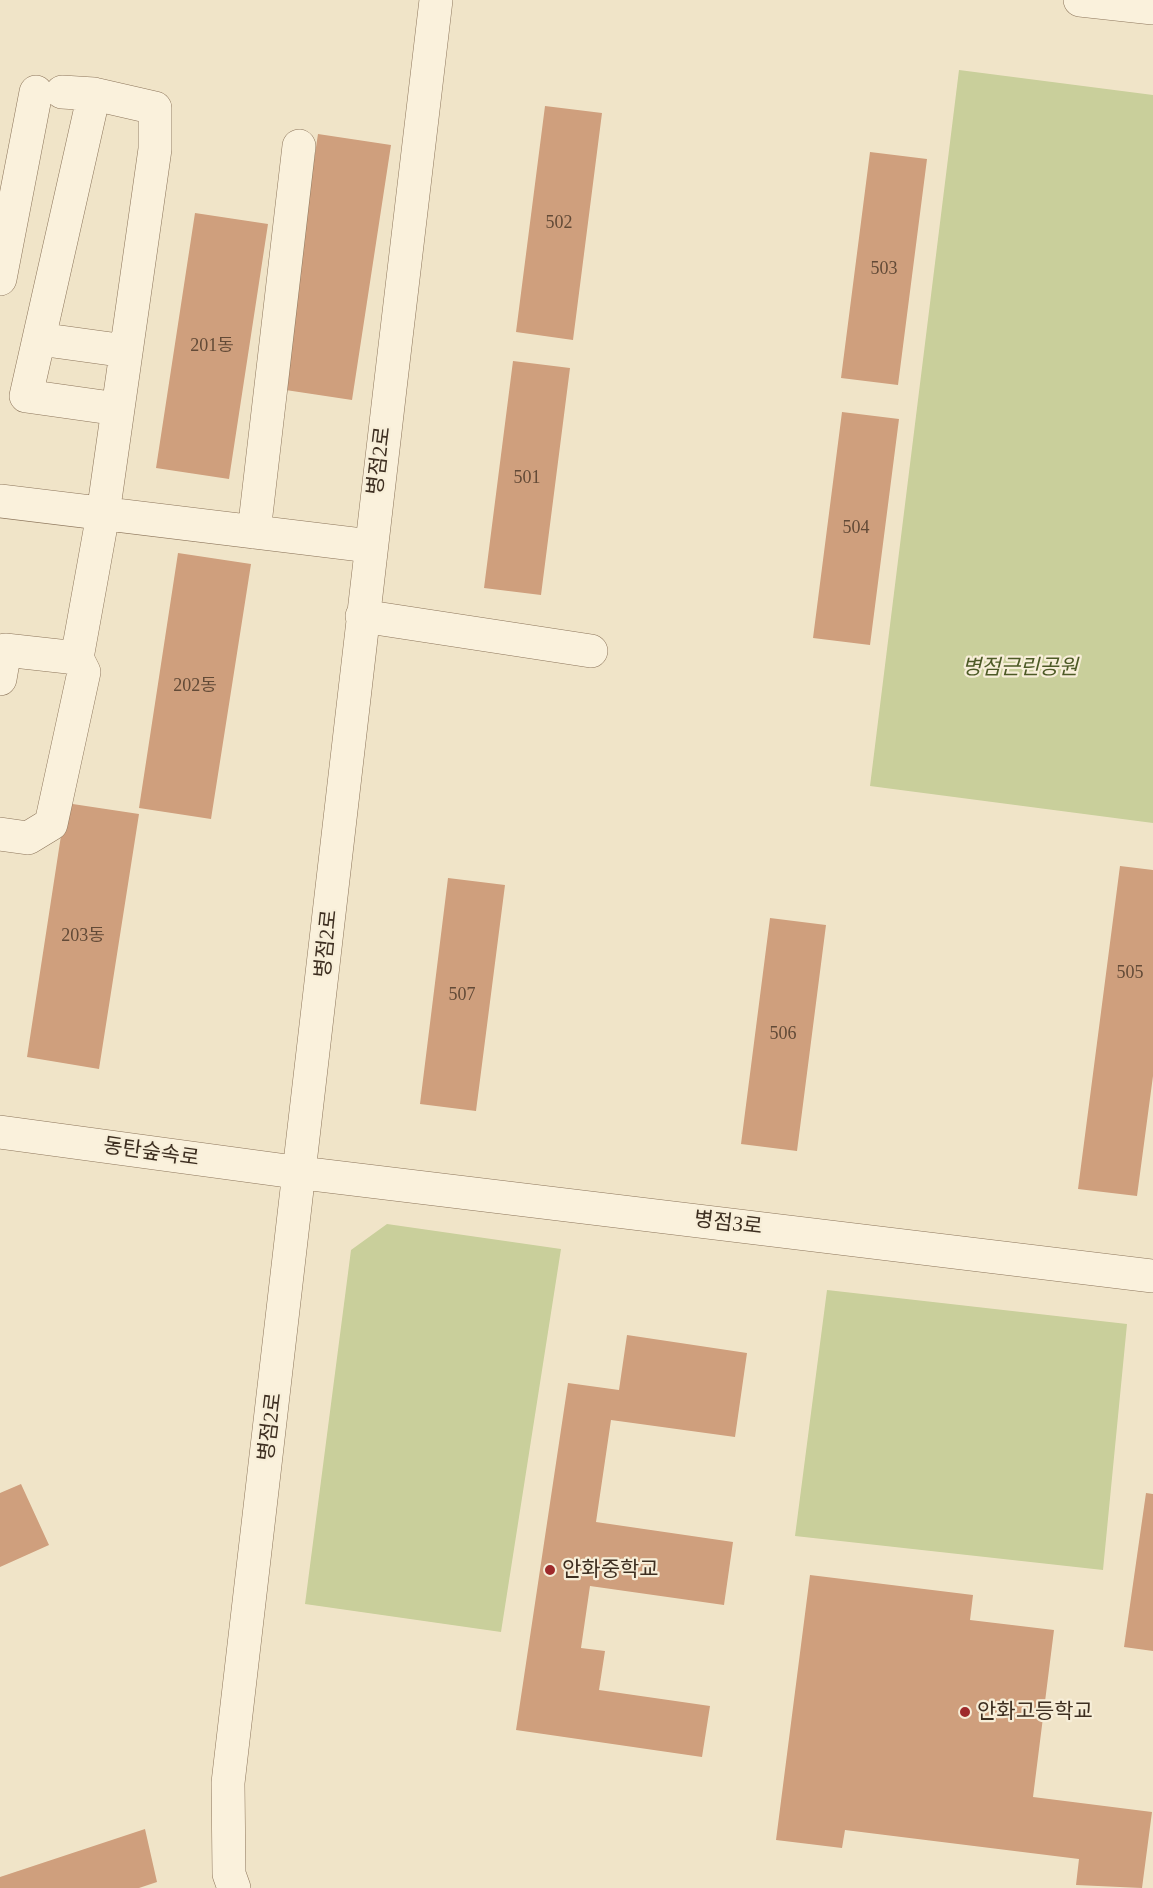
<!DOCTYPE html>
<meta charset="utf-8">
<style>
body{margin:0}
canvas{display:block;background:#f0e4c8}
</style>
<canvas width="1153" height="1888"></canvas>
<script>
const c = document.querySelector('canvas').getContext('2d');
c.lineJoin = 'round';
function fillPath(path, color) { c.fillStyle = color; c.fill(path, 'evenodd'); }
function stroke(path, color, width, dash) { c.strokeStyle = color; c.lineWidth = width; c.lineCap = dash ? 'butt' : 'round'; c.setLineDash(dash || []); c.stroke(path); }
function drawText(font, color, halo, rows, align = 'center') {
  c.font = font + ' "Times New Roman","Noto Sans KR",serif'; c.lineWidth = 4.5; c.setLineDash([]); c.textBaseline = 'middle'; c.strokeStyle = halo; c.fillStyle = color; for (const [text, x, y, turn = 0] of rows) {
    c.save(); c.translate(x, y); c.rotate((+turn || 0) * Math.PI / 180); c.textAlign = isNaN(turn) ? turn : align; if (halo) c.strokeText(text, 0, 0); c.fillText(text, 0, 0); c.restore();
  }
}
fillPath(new Path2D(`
 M959 70 1153 95V823L870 786Z
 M387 1224 561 1249 501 1632 305 1604 351 1250Z
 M827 1290 1127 1324 1103 1570 795 1536Z`), '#c9cf9b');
fillPath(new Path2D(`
 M545 106 602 113 573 340 516 332Z
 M318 134 391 145 352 400 279 389Z
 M870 152 927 159 898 385 841 378Z
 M195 213 268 224 229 479 156 468Z
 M513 361 570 368 541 595 484 588Z
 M842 412 899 419 870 645 813 638Z
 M178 553 251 564 211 819 139 808Z
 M66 803 139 814 99 1069 27 1057Z
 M1120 866 1153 870V1076L1137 1196 1078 1189Z
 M448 878 505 885 476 1111 420 1104Z
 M770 918 826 925 797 1151 741 1144Z
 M627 1335 747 1353 735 1437 611 1420 596 1522 733 1542 724 1605 590 1586 581 1648 605 1651 599 1690 710 1706 702 1757 516 1730 568 1383 619 1390Z
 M21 1484 49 1545 0 1567V1493Z
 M1146 1493 1153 1494V1651L1124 1647Z
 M810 1575 973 1595 970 1620 1054 1630 1033 1797 1152 1812 1142 1888 1076 1885 1079 1859 845 1830 842 1848 776 1840Z
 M145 1829 157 1882 139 1888H0V1877Z`), '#cf9f7d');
const minor = new Path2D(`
 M1080 0 1153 8
 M62 92 94 94
 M0 279 36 92
 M39 339 126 351
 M0 501 370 546
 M254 532 299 146
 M362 616 591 651
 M77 658 103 514 155 149V108L94 94 26 396 118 409
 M0 679 5 650 77 658 84 672 51 824 28 838 0 834
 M0 1132 302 1173 1153 1276
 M234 1888 229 1874 228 1783C301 1189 364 594 436 0`);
stroke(minor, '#8d765c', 34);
stroke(minor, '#faf1dc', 33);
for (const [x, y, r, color] of [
 [550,1570,6,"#9e2a2b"],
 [965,1712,6,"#9e2a2b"]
]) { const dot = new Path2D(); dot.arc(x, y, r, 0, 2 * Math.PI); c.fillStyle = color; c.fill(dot); stroke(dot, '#f7eed8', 2); }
drawText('18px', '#624a37', null, [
 ["502",559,223],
 ["503",884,269],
 ["201동",212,346],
 ["501",527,478],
 ["504",856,528],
 ["202동",195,686],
 ["203동",83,936],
 ["505",1130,973],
 ["507",462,995],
 ["506",783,1034]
]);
drawText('21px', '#3d2e20', '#f7eed8', [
 ["병점2로",380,461,-83],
 ["병점2로",327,944,-84],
 ["동탄숲속로",151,1153,8],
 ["병점3로",728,1224,7],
 ["병점2로",271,1427,-83]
]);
drawText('italic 21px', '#4d5a26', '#f7eed8', [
 ["병점근린공원",1020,668]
]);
drawText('21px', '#3d2e20', '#f7eed8', [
 ["안화중학교",562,1570],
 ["안화고등학교",977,1712]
], 'left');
</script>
